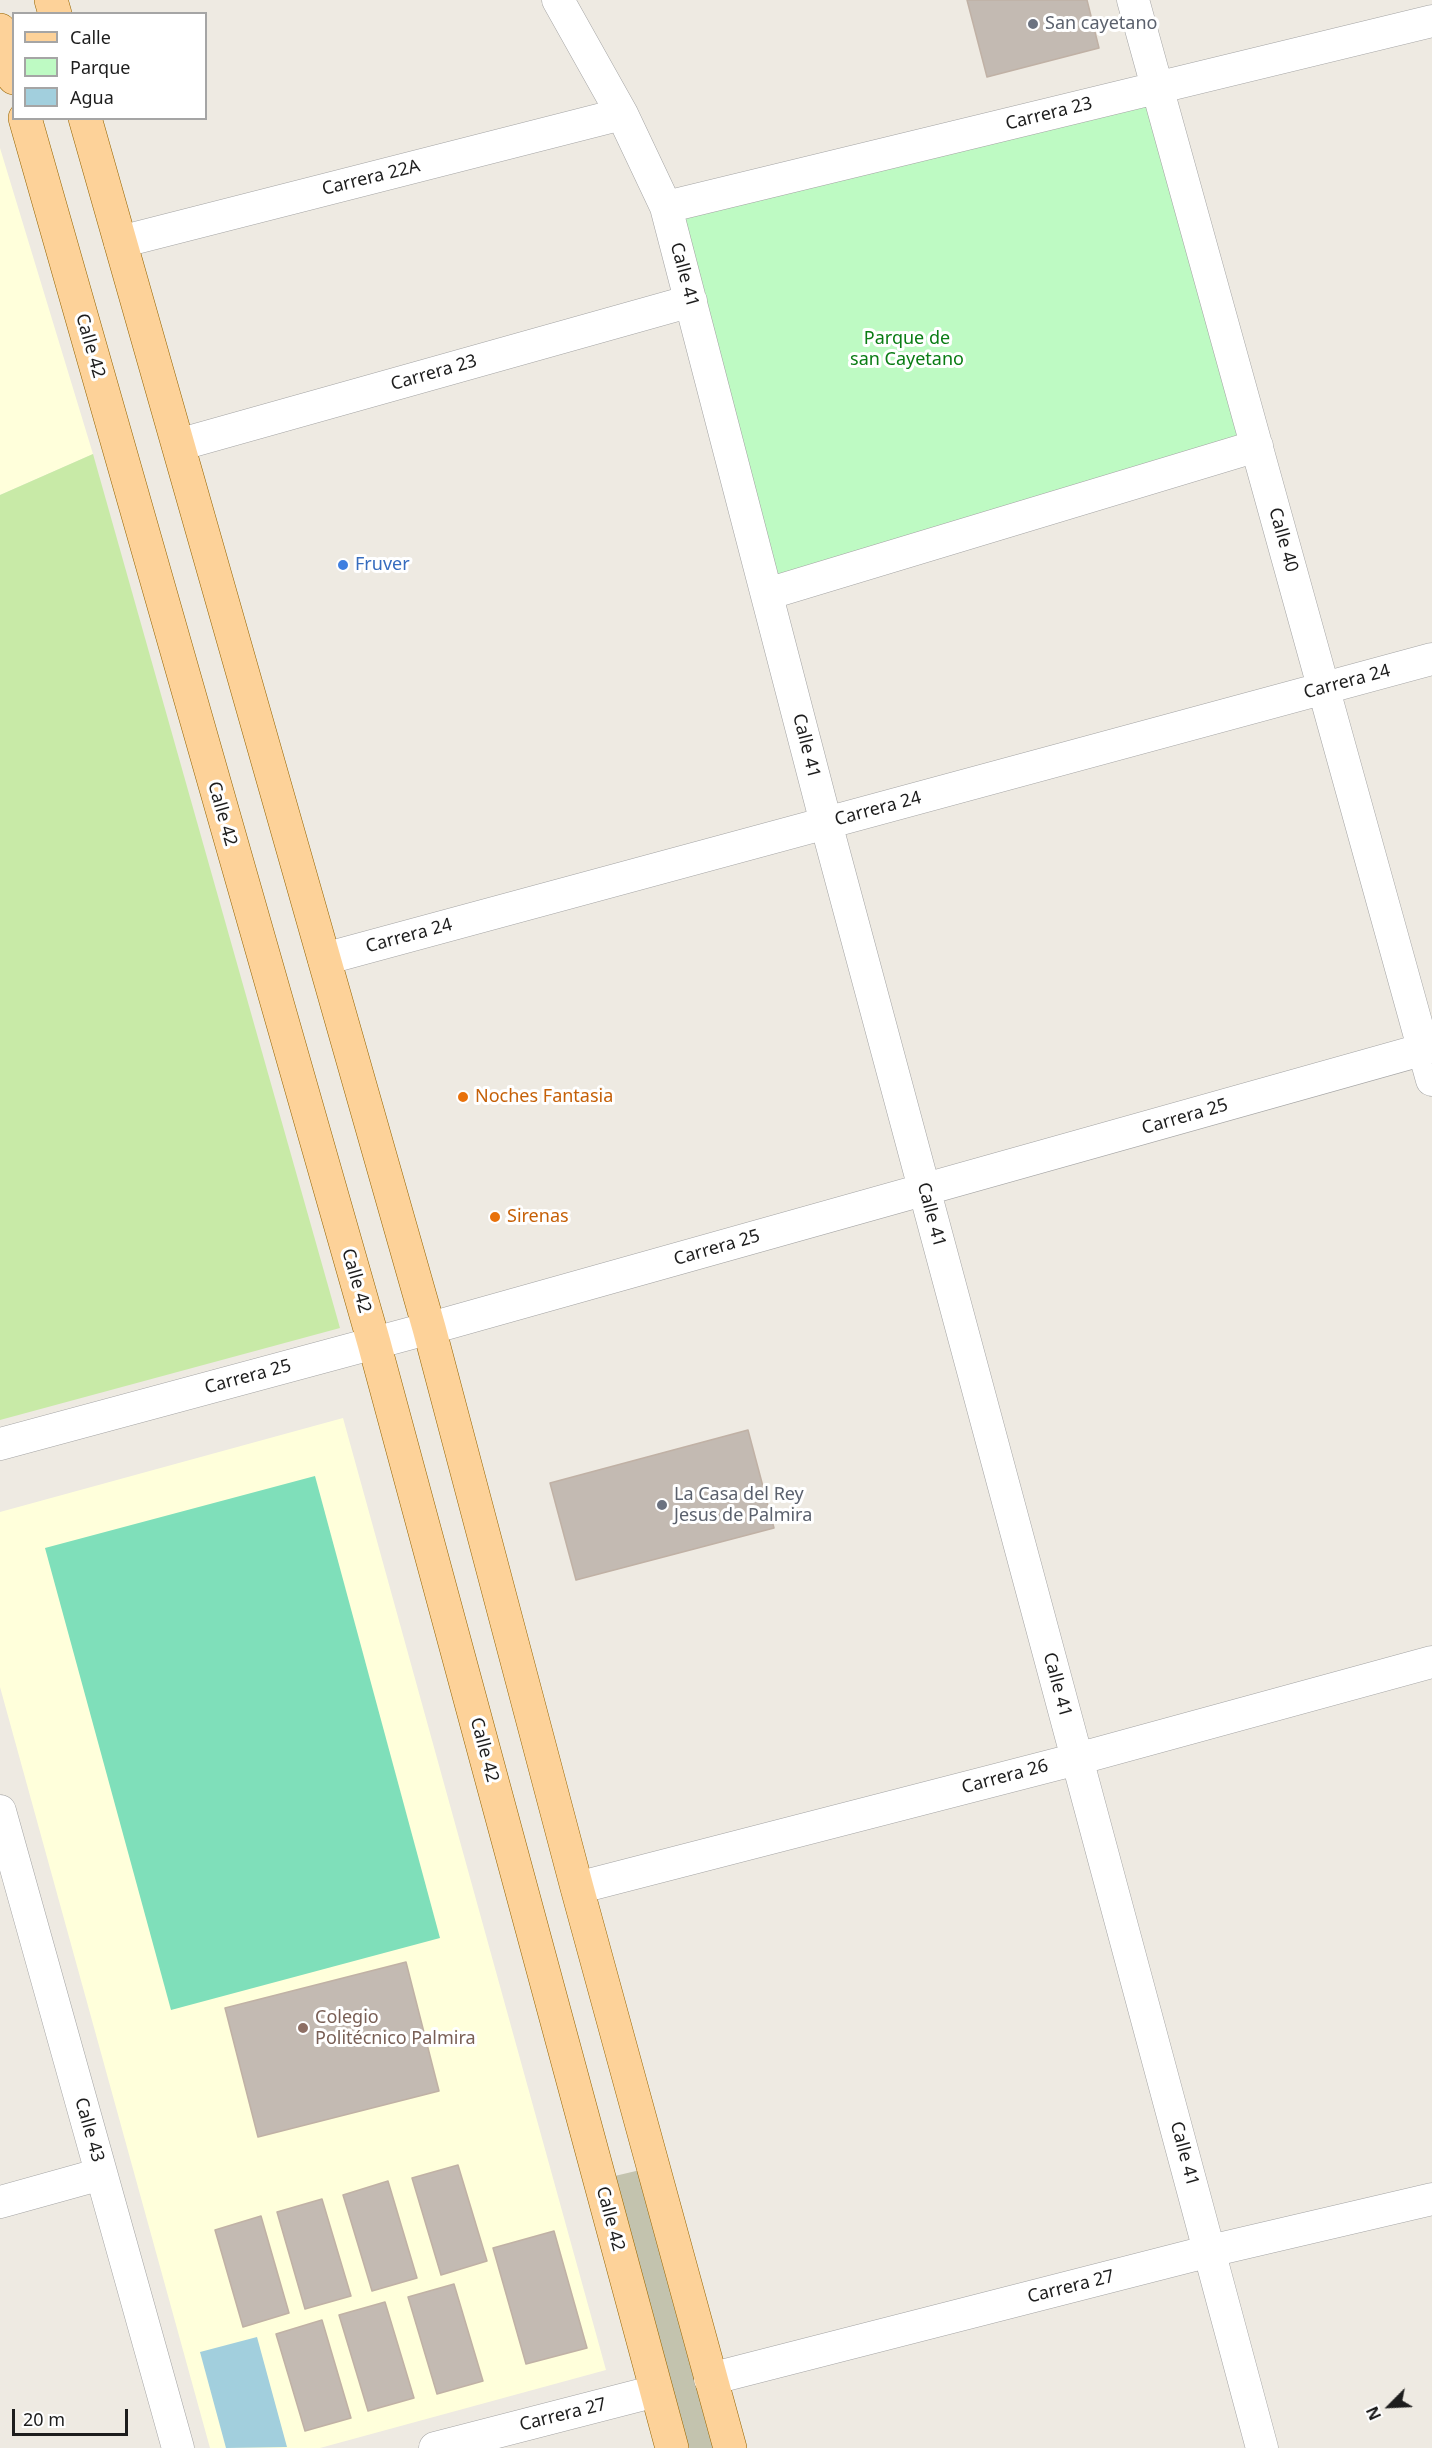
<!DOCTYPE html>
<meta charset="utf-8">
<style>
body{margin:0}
#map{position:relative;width:1432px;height:2448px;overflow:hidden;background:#eeeae2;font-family:"Noto Sans",sans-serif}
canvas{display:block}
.legend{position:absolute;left:12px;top:12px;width:195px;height:108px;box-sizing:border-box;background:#fff;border:2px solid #a5a5a5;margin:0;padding:8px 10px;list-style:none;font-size:18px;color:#1d1d1d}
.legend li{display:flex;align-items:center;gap:12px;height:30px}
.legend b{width:30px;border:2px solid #a5a5a5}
.north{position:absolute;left:1360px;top:2376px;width:60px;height:60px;-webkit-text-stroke:4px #fff;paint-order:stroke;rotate:246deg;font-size:16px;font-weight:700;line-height:24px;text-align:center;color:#1d1d1d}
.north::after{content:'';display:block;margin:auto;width:21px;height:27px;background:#1d1d1d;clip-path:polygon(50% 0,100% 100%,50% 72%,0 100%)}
.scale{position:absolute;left:12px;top:2409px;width:116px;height:27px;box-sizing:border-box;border:3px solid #1d1d1d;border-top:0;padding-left:8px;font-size:18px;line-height:21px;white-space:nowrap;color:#1d1d1d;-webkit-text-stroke:4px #fff;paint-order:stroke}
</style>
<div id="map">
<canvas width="1432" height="2448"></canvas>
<ul class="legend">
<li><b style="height:8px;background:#fdd299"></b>Calle</li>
<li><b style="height:16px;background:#befac3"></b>Parque</li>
<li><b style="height:16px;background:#a2cfdd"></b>Agua</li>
</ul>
<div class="north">N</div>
<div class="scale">20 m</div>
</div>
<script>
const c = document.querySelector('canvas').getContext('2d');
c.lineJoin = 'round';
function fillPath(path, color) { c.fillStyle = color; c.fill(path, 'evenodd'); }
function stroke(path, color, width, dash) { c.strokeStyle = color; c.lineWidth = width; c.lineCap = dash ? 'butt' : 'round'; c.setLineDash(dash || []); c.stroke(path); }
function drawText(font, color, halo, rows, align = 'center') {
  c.font = font + ' "Noto Sans",sans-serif'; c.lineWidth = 6; c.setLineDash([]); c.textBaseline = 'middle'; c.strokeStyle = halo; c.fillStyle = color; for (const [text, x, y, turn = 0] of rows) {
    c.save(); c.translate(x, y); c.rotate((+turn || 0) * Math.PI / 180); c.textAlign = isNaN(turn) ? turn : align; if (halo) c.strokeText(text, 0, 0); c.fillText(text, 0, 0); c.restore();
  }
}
fillPath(new Path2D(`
 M0 148 93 454 0 495Z
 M343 1418 606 2370 320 2448H210L0 1687V1512Z`), '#ffffdb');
fillPath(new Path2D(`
 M666 2164 744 2448H661L589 2182Z`), '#c3c3ae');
fillPath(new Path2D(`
 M93 454 340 1328 0 1420V495Z`), '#c8eaa7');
fillPath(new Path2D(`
 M1149 99 1244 438 778 585 678 216Z`), '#befac3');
fillPath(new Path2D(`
 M315 1476 440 1938 171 2010 45 1548Z`), '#7fdfba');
fillPath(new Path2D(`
 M257 2337 287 2447 226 2448 200 2352Z`), '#a2cfdd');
const building = new Path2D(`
 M967 0H1087L1099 48 987 77Z
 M748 1430 774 1528 576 1580 550 1483Z
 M406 1962 439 2091 258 2137 225 2008Z
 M458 2165 487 2261 441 2275 412 2178Z
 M388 2181 417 2278 372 2291 343 2195Z
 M322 2199 351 2296 305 2309 277 2212Z
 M261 2216 289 2313 243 2327 215 2230Z
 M554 2231 587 2348 526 2364 493 2248Z
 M454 2284 483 2381 437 2394 408 2297Z
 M385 2302 414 2398 368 2411 339 2315Z
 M322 2320 351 2418 305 2431 276 2334Z`);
fillPath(building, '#c3bab2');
stroke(building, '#c0b1a5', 1.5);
const minor = new Path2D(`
 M558 0 622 114 666 207 826 823 1262 2448
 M1133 0 1432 1080
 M666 207 1432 21
 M120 242 622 114
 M178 445 691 301
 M767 594 1257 446
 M324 959 1432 659
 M0 1444 445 1324 1432 1047
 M0 1811 178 2448
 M577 1888 1077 1759 1432 1662
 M0 2202 101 2174
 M710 2379 1210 2251 1432 2199
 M435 2448 656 2391`);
const primary = new Path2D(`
 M51 0 55 14
 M0 30 14 78
 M25 118 374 1343 672 2448
 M85 118 429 1328 577 1888 730 2448`);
stroke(minor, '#a4a4a4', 33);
stroke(primary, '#966500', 34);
stroke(minor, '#fff', 32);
stroke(primary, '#fdd299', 33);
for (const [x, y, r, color] of [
 [1033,24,6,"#6b7280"],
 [343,565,6,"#3f7fe0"],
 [463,1097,6,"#e8710a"],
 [495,1217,6,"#e8710a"],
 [662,1505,6,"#6b7280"],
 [303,2028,6,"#8d6e63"]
]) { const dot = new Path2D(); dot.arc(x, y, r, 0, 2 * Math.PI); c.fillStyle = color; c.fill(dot); stroke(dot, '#fff', 2); }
drawText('18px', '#5b616d', '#fff', [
 ["San cayetano",1045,24],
 ["La Casa del Rey",674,1495],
 ["Jesus de Palmira",674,1516]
], 'left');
drawText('18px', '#1d1d1d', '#fff', [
 ["Carrera 23",1049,114,-14],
 ["Carrera 22A",371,178,-14],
 ["Calle 41",684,275,75],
 ["Calle 42",90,346,74],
 ["Carrera 23",434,373,-16],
 ["Calle 40",1283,540,74],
 ["Carrera 24",1347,682,-15],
 ["Calle 41",806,746,76],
 ["Carrera 24",878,809,-15],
 ["Calle 42",222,814,74],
 ["Carrera 24",409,936,-15],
 ["Carrera 25",1185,1117,-16],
 ["Calle 41",931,1215,75],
 ["Carrera 25",717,1248,-16],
 ["Calle 42",356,1281,74],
 ["Carrera 25",248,1377,-15],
 ["Calle 41",1057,1685,75],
 ["Calle 42",484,1750,75],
 ["Carrera 26",1005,1777,-15],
 ["Calle 43",89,2130,74],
 ["Calle 41",1184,2154,75],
 ["Calle 42",610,2219,75],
 ["Carrera 27",1071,2287,-14],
 ["Carrera 27",563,2415,-14]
]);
drawText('18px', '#0a7c14', '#fff', [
 ["Parque de",907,339],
 ["san Cayetano",907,360]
]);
drawText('18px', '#366cbe', '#fff', [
 ["Fruver",355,565]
], 'left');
drawText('18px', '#c56008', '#fff', [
 ["Noches Fantasia",475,1097],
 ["Sirenas",507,1217]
], 'left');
drawText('18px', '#785e54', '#fff', [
 ["Colegio",315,2018],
 ["Politécnico Palmira",315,2039]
], 'left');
</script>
